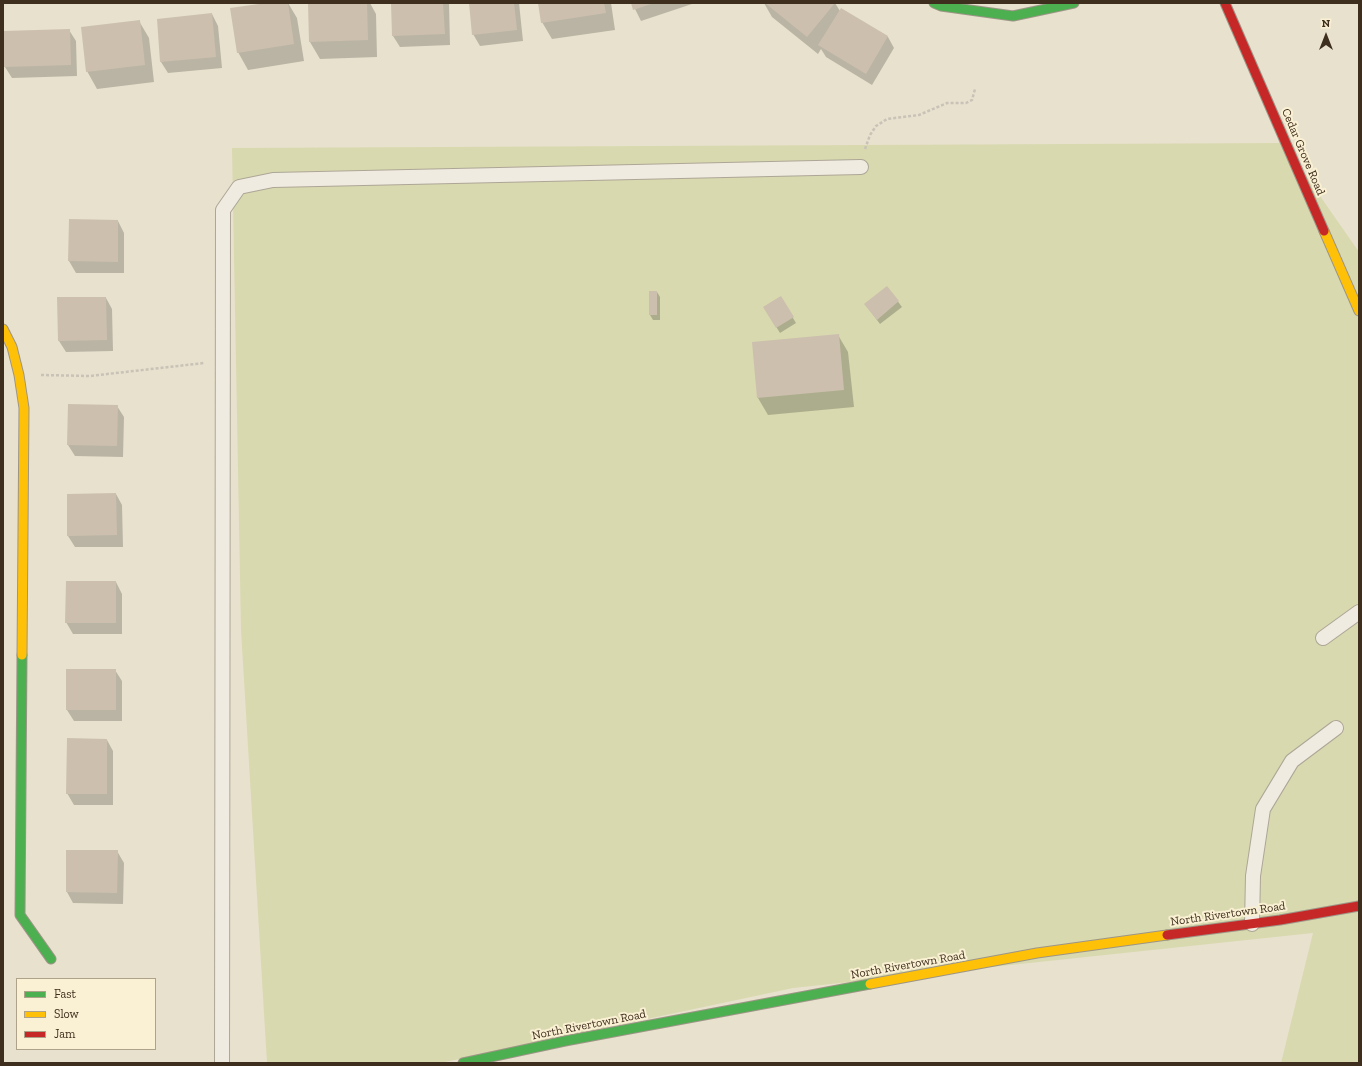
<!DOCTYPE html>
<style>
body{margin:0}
#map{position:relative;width:1362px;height:1066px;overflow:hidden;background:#e8e1ce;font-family:"Zilla Slab",serif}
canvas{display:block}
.frame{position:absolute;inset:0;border:4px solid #3e2e1d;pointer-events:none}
.legend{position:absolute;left:16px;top:978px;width:140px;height:72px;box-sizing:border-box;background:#faf0d3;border:1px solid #afa28a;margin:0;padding:5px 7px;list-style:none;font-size:12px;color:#3e2e1d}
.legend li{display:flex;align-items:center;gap:8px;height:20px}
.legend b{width:20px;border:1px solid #afa28a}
.north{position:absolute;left:1306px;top:16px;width:40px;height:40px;-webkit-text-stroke:3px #faf0d3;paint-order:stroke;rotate:0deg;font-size:11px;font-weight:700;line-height:16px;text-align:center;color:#3e2e1d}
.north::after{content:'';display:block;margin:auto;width:14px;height:18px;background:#3e2e1d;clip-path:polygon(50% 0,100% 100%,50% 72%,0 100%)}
</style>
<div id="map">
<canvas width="1362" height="1066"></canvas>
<div class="frame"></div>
<ul class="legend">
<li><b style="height:5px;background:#4caf50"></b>Fast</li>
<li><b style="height:5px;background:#ffc107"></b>Slow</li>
<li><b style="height:5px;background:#c62828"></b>Jam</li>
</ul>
<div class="north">N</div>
</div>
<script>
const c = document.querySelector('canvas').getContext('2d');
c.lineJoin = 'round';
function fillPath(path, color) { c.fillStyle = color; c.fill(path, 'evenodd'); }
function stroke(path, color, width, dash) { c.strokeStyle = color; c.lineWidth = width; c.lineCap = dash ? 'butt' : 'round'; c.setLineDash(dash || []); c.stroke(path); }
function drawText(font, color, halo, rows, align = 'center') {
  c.font = font + ' "Zilla Slab",serif'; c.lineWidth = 4; c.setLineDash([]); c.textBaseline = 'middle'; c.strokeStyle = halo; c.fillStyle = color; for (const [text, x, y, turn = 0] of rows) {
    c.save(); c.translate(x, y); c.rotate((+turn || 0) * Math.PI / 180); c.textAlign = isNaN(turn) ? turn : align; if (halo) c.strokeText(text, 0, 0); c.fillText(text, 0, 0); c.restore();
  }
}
fillPath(new Path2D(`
 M1283 143 1359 252V1063H1281L1313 933 793 988 440 1063H267L241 630 232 148Z`), '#d8d9af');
fillPath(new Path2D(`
 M273 3H288L297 18 304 61 248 70 238 52Z
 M309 3H370L376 14 377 57 320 59 310 42Z
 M392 3H449L450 45 400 47 393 36Z
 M470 3H519L523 41 480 46 473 34Z
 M539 3H611L615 30 552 39 542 22Z
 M632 3H691L692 4 641 21Z
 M764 3H835L840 11 841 9 888 37 894 48 872 85 826 57 821 49 818 54 772 17Z
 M212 14 218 26 222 68 168 73 161 62 158 20Z
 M139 21 149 38 154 82 97 89 87 71Z
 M69 30 76 41 77 76 12 78 5 67Z
 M70 220 118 221 124 233V273H76L69 261Z
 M887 287 902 307 880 324 865 304Z
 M657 292 660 297V320H653L650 315Z
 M780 297 796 323 780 333 764 307Z
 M106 298 112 309 113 351 66 352 59 341Z
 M838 335 848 352 854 407 768 415 758 398Z
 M117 406 124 417 123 457 75 456 68 445Z
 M116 494 122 505 123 547H75L68 536Z
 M116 582 122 594V634H73L66 622Z
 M115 670 122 681V721H74L67 710Z
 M107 740 113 751V805H74L67 793Z
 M117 851 124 863 123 904 73 903 67 892Z`), '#0003');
fillPath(new Path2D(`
 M266 3H288L294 44 237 53 230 8Z
 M308 3H367L368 40 309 42Z
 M391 3H443L445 34 392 36Z
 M469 3H514L517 30 472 35Z
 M538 3H604L606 13 541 23Z
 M631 3H654L633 10Z
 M765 3H835L807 37Z
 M841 8 888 36 866 74 818 45Z
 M212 13 216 57 160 62 157 19Z
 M140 20 145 65 86 72 81 27Z
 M70 29 71 65 4 67 3 31Z
 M69 219 118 220V262L68 261Z
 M887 286 899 301 877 320 864 304Z
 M649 291H657V315H649Z
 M781 296 794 317 776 328 763 307Z
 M57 297H106L107 340 58 341Z
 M839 334 844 390 757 398 752 342Z
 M68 404 118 405 117 446 67 445Z
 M116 493 117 535 67 536V494Z
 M66 581H116V623H65Z
 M66 669H116V710H66Z
 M67 738 107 739V794H66Z
 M66 850H118L117 893 66 892Z`), '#ccbfae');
const lane = new Path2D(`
 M1323 638 1359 612
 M1252 924 1253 876 1263 809 1292 761 1336 728
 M222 1063 223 210 239 187 273 180 861 167`);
const fast = new Path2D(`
 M934 3 941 6 1013 16 1074 3
 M22 655 20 915 51 959
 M463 1063 565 1041 870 984`);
const slow = new Path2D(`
 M1324 231 1359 311
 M3 329 12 347 19 375 24 408 22 655
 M870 984 1037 953 1167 935`);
const jam = new Path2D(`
 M1225 3 1324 231
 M1167 935 1280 920 1359 906`);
stroke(lane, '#ada697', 16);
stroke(fast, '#9d9586', 11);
stroke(slow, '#9d9586', 11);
stroke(jam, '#9d9586', 11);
stroke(new Path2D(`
 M865 149 870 135 876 126 887 119 919 115 947 103H966L972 100 975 89
 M41 375 90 376 204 363`), '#c8c2b7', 2.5, [3, 2]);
stroke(lane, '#f0ebe0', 14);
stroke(fast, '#4caf50', 9);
stroke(slow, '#ffc107', 9);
stroke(jam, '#c62828', 9);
drawText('12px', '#3e2e1d', '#faf0d3', [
 ["Cedar Grove Road",1303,152,67],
 ["North Rivertown Road",1228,914,-8],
 ["North Rivertown Road",908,965,-10],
 ["North Rivertown Road",589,1025,-11]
]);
</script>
